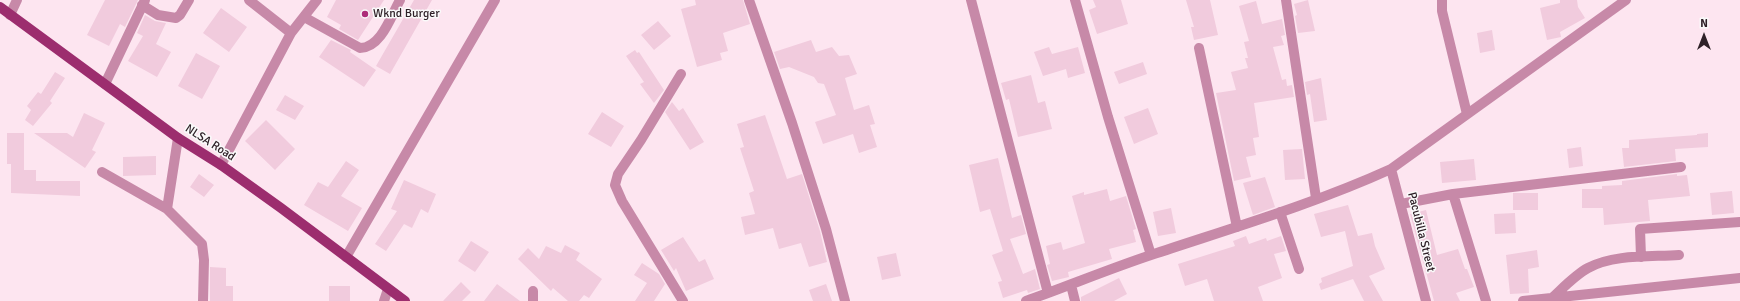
<!DOCTYPE html>
<style>
body{margin:0}
#map{position:relative;width:1740px;height:301px;overflow:hidden;background:#fde5f0;font-family:Signika,sans-serif}
canvas{display:block}
.north{position:absolute;left:1684px;top:16px;width:40px;height:40px;-webkit-text-stroke:3px #fafafa;paint-order:stroke;rotate:0deg;font-size:11px;font-weight:700;line-height:16px;text-align:center;color:#2f2128}
.north::after{content:'';display:block;margin:auto;width:14px;height:18px;background:#2f2128;clip-path:polygon(50% 0,100% 100%,50% 72%,0 100%)}
</style>
<div id="map">
<canvas width="1740" height="301"></canvas>
<div class="north">N</div>
</div>
<script>
const c = document.querySelector('canvas').getContext('2d');
c.lineJoin = 'round';
function fillPath(path, color) { c.fillStyle = color; c.fill(path, 'evenodd'); }
function stroke(path, color, width, dash) { c.strokeStyle = color; c.lineWidth = width; c.lineCap = dash ? 'butt' : 'round'; c.setLineDash(dash || []); c.stroke(path); }
function drawText(font, color, halo, rows, align = 'center') {
  c.font = font + ' Signika,sans-serif'; c.lineWidth = 3; c.setLineDash([]); c.textBaseline = 'middle'; c.strokeStyle = halo; c.fillStyle = color; for (const [text, x, y, turn = 0] of rows) {
    c.save(); c.translate(x, y); c.rotate((+turn || 0) * Math.PI / 180); c.textAlign = isNaN(turn) ? turn : align; if (halo) c.strokeText(text, 0, 0); c.fillText(text, 0, 0); c.restore();
  }
}
fillPath(new Path2D(`
 M105 0H138L125 27 120 24 109 46 87 35Z
 M336 0H384L358 40 339 29 341 25 327 17Z
 M414 0H432L390 74 376 66Z
 M695 0H743L750 24 723 33 728 51 720 53 722 60 697 67 681 9 696 5Z
 M1093 0H1121L1128 24 1097 34 1089 10 1096 7Z
 M1186 0H1210L1218 35 1194 40 1191 27H1194Z
 M1308 0 1315 31 1298 33 1295 16 1297 15 1294 4Z
 M1560 0H1577L1578 7 1585 18 1560 32 1561 37 1547 40 1540 8 1560 3Z
 M1256 1 1262 24 1282 19 1285 35 1281 36 1284 45 1273 47 1282 80 1286 79 1287 86 1292 85 1294 97 1254 103 1259 137 1253 138 1256 155 1246 157 1251 177 1234 181 1216 93 1236 90 1231 72 1248 68 1245 58H1248L1244 42 1249 41 1239 6Z
 M221 8 247 27 229 52 203 33Z
 M145 15 155 21 166 23 156 44 171 52 157 77 128 61 143 36 137 33Z
 M658 21 671 36 654 50 641 35Z
 M1492 30 1495 50 1480 53 1477 33Z
 M331 40 351 50 350 52 376 70 364 87 319 57Z
 M811 40 816 52 832 47 839 56 849 55 857 74 845 78 854 110 869 105 875 124 870 125 877 147 859 153 853 134 823 144 815 122 836 115 824 84 818 83 814 77 789 67 780 69 774 52Z
 M1049 47 1052 54 1078 47 1085 73 1068 78 1066 69 1043 76 1034 52Z
 M635 50 637 53 639 52 664 90 654 103 640 84 644 82 626 56Z
 M196 53 220 66 202 99 178 86Z
 M1143 62 1147 74 1119 84 1114 72Z
 M55 72 65 78 50 101 52 103 33 126 25 120 31 110 27 106 38 92 41 94Z
 M1031 75 1038 103 1045 101 1052 129 1018 137 1009 99 1006 100 1001 83Z
 M1321 78 1327 120 1314 122 1310 94 1307 95 1305 82Z
 M285 95 304 106 295 120 276 110Z
 M672 102 679 111 683 108 704 142 690 150 665 112Z
 M1148 108 1158 134 1134 144 1124 117Z
 M602 112 624 126 611 147 588 134Z
 M84 113 105 123 92 150 96 152 85 168 34 133H67L73 137Z
 M765 115 787 179 802 174 820 231 827 262 809 267 801 243 779 249 773 228 745 235 741 217 755 214 749 193 754 191 740 148 744 147 737 124Z
 M266 120 295 149 275 170 245 141Z
 M7 133H24V170H36V181H80V196L11 193V164H7Z
 M1708 133V147L1675 149 1676 161 1624 167 1622 148H1629V140L1697 135V134Z
 M1581 147 1583 166 1569 168 1567 149Z
 M1302 149 1305 179 1285 180 1283 150Z
 M156 156V175L123 176V157Z
 M998 158 1012 218 1021 215 1026 234 1010 239 1023 274 1035 269 1040 289 1028 293 1027 290 1003 298 998 282 1002 281 992 255 1003 251 990 209 980 212 969 165Z
 M1474 159 1476 180 1442 183 1440 162Z
 M346 161 359 170 341 196 362 208 348 231 304 205 318 182 328 187Z
 M199 174 214 185 204 197 190 187Z
 M1677 174V176L1687 175 1690 196 1648 200 1650 221 1604 225 1603 208H1582V189H1602V186L1622 185V181Z
 M1265 177 1275 207 1253 215 1243 183Z
 M404 180 436 194 428 213 421 209 412 228 404 224 386 251 375 244 397 211 391 209Z
 M1107 189 1110 201 1126 196 1136 229 1133 230 1136 242 1109 249 1112 259 1068 272 1069 277 1052 281 1047 265 1050 264 1046 246 1061 242 1063 250 1085 243 1072 196 1084 192V195Z
 M1732 191 1734 213 1712 215 1710 193Z
 M1513 193H1538V210H1513Z
 M1348 205 1358 236 1372 233 1375 246 1385 269 1369 276 1383 301H1364L1353 279 1321 290 1319 284 1322 282 1321 278 1353 266 1345 231 1321 237 1314 214Z
 M1171 208 1176 233 1158 236 1153 212Z
 M1426 210 1437 255 1458 249 1465 269H1467L1474 287 1456 293 1460 301H1434L1410 214Z
 M1515 213 1516 233 1495 234 1494 214Z
 M1246 236 1249 244 1266 238 1267 241 1281 236 1286 251 1274 254 1282 278 1258 287 1263 301H1214L1207 279 1185 286 1178 264 1235 246 1233 241Z
 M683 237 699 262 705 259 714 279 686 291 676 268 674 271 661 250Z
 M471 241 489 252 475 272 458 261Z
 M565 245 580 253 576 260 602 279 589 298 584 295 579 301H568L553 288 551 291 518 259 528 248 539 259 546 246 561 253Z
 M1537 250 1539 267 1528 269 1529 293 1510 294 1506 255Z
 M896 253 901 276 882 280 877 257Z
 M642 263 659 274 665 284 654 301H635L647 283 634 275Z
 M210 267 226 268V286H233V301H210Z
 M1119 278 1127 294 1114 301H1081V297Z
 M461 282 471 292 462 301H443Z
 M497 284 520 301H484Z
 M826 284 832 301H813L809 290Z
 M329 286H350V301H329Z`), '#f1cbdd');
stroke(new Path2D(`
 M249 0 291 33
 M749 0 792 123 826 229 845 301
 M971 0 1048 293
 M1075 0 1108 117 1151 255
 M1286 0 1316 198
 M1442 0V11L1467 114
 M142 5 158 15 176 18 180 15 189 0
 M10 15 17 0
 M304 17 360 48C381 48 391 16 400 0
 M1199 48 1237 227
 M681 74 641 140 618 174 615 185 622 201 683 301
 M105 84 145 0
 M221 165 291 33 317 0
 M1391 169 1426 301
 M102 172 167 209 202 244 204 260 203 301
 M1453 194 1486 301
 M1401 204 1453 194 1681 167
 M167 209 178 138
 M1280 212 1299 269
 M346 257 495 0
 M1641 257 1640 229 1740 222
 M1071 285 1075 301
 M1552 298C1563 288 1575 275 1588 268 1614 254 1650 257 1679 255
 M384 301 388 289
 M533 301V291
 M1026 301C1068 286 1109 269 1151 255 1232 228 1314 204 1391 169L1626 0
 M1523 301 1740 278`), '#c789a8', 10);
stroke(new Path2D(`
 M0 7 178 138 221 165 281 208 405 301`), '#9c2d6e', 10);
for (const [x, y, r, color] of [
 [365,14,4,"#ad2d79"]
]) { const dot = new Path2D(); dot.arc(x, y, r, 0, 2 * Math.PI); c.fillStyle = color; c.fill(dot); stroke(dot, '#fafafa', 1.5); }
drawText('12px', '#2f2128', '#fafafa', [
 ["Wknd Burger",373,14]
], 'left');
drawText('12px', '#2f2128', '#fafafa', [
 ["NLSA Road",210,143,33],
 ["Pacubilla Street",1421,232,76]
]);
</script>
